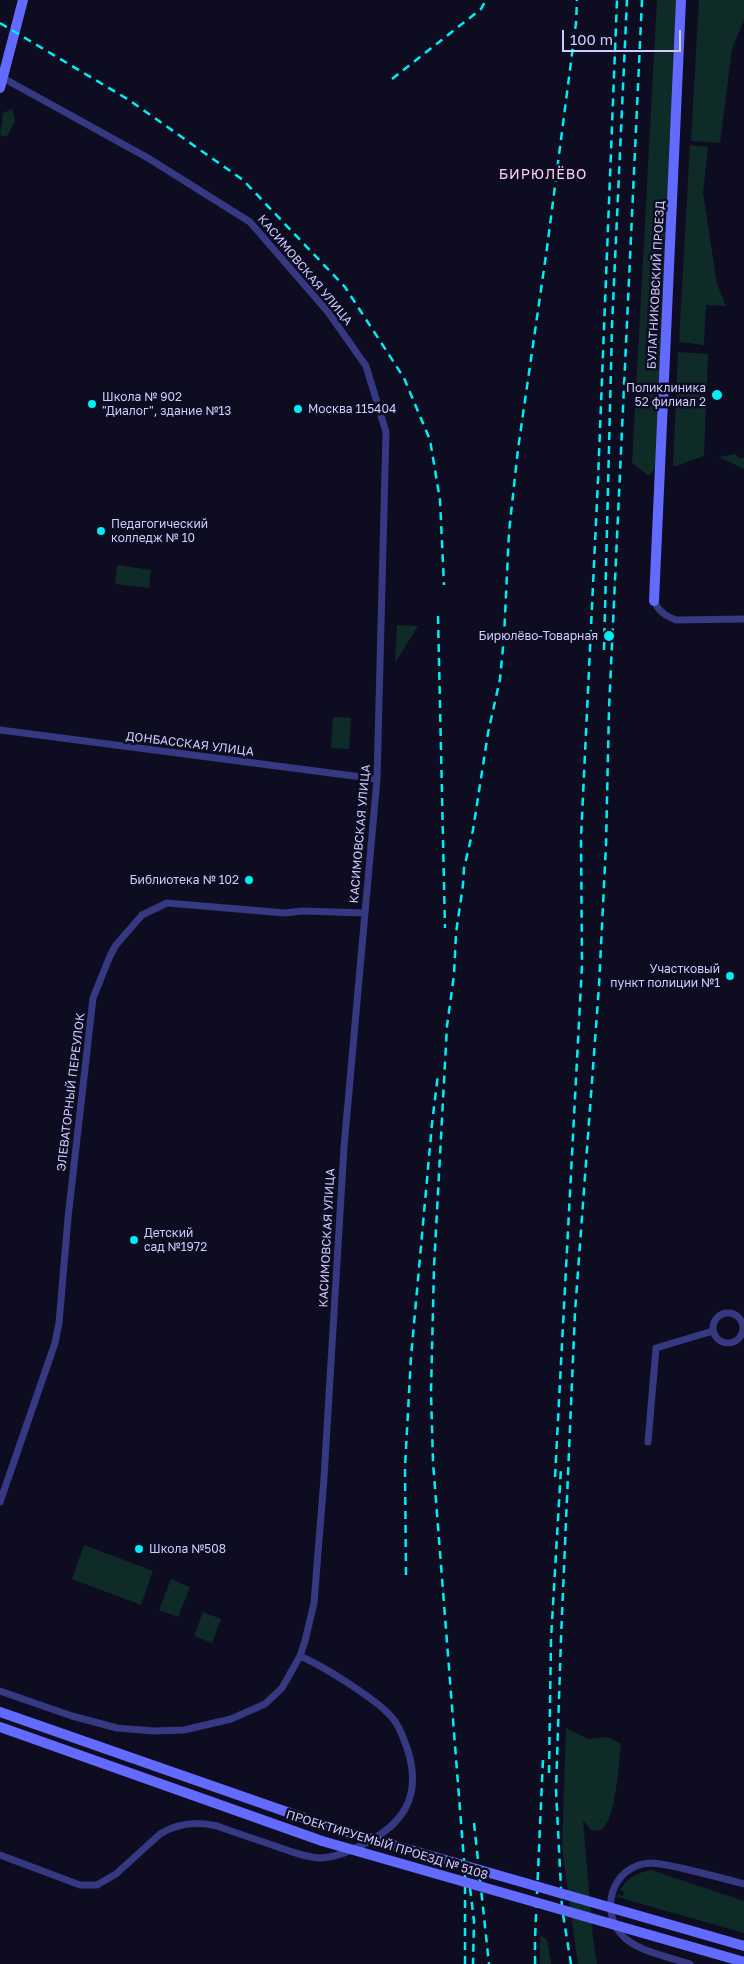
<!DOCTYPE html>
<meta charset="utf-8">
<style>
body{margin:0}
#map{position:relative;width:744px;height:1964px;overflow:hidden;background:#0e0c21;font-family:"Golos Text",sans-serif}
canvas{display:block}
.scale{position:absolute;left:562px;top:30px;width:119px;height:22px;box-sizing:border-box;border:2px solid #ceccff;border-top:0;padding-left:6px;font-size:15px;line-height:18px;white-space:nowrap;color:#ceccff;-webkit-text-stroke:4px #0e0c21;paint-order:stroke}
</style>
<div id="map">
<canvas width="744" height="1964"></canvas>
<div class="scale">100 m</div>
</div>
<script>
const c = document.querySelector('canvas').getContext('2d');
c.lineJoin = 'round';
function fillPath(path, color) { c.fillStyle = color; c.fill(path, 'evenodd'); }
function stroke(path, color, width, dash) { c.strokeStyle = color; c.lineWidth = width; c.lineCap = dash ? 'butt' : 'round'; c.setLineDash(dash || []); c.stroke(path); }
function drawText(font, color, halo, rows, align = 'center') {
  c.font = font + ' "Golos Text",sans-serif'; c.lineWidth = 5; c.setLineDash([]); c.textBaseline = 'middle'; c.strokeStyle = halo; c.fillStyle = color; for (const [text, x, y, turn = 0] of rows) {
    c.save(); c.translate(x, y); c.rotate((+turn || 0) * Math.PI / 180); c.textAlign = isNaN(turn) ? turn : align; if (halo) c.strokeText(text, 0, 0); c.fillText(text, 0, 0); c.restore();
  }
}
fillPath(new Path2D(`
 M657 0H678L656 467 649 476 632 463Z
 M699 0H744V20L732 49 720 143 691 141Z
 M12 109 15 120 7 137 0 135 3 113Z
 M690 145 708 147 703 193 717 284 726 306 706 305 704 345 679 342Z
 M678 352 708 354 704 456 673 467Z
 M735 454 739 458H744V469L719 457Z
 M117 565 151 570 149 588 115 584Z
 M397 625 418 626 395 663Z
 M333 717 351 718 349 749 331 748Z
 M84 1545 153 1571 141 1605 72 1579Z
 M171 1579 190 1587 178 1617 159 1610Z
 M203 1612 221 1619 212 1643 194 1636Z
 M566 1728 588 1739 608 1737 621 1744C619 1761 616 1819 602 1829 599 1831 595 1831 591 1830L583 1820 593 1938 597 1964H578L562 1848Z
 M651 1870 744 1901V1933L617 1897 618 1894 623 1896 624 1892 620 1890C628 1877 637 1873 651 1870Z
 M540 1935 547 1940 551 1964H540Z`), '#0f2b28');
stroke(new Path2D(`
 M654 601C659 612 666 616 676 620L744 619
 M0 730 377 779
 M713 1328a15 15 0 1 1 30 0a15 15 0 1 1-30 0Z
 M648 1442 656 1348 713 1331
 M0 1502 55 1343 59 1323 68 1218 93 998 110 956 116 945 142 915 167 903 285 913 302 911 365 913
 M0 1691 72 1716 117 1728 154 1731 184 1730 231 1719 265 1704 282 1688 300 1656 305 1641 314 1603 324 1478 344 1147 377 779 386 432 366 366 328 312 250 222 148 158 3 78
 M0 1855 80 1885H97L116 1874 160 1834C178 1823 196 1821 217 1826 236 1833 255 1839 275 1846 290 1851 306 1858 322 1858 337 1857 349 1851 362 1845 403 1825 422 1797 408 1751 404 1740 401 1729 394 1720 380 1701 323 1666 300 1656
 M690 1964C670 1957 643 1953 626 1939 597 1914 611 1865 650 1863 660 1863 671 1866 681 1868 702 1873 723 1878 744 1884`), '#363881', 7);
stroke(new Path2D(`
 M0 88 23 0
 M654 601 681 0
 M0 1712 327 1826
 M0 1727 322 1841`), '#636aff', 10);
stroke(new Path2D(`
 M0 23 129 100 243 180 345 287 404 378 430 440 440 500 444 585
 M392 79 481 9 486 0
 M438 616 445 928
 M604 650 612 326 627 0
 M555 1477 582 965 581 838 598 480 617 0
 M406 1575 405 1467 411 1357 432 1124 438 1074
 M549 1773 551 1639 561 1468
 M474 1823 489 1964
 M470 1888 474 1921 473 1964
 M465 1964V1874L433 1462 431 1392 434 1267 447 1026 454 975 456 933 463 885 464 868 473 830 488 733 500 679 504 637 509 532 518 449 547 248 576 23 577 0
 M535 1964V1939L543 1759
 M571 1964 562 1908 556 1790 561 1638 575 1312 599 986 606 845 609 709 642 0`), '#00eff7', 2.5, [8, 6]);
stroke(new Path2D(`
 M327 1826 744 1946
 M322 1841 744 1962`), '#636aff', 10);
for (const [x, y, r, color] of [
 [717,395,6,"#00eff7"],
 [92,404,5,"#00eff7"],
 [298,409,5,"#00eff7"],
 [101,531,5,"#00eff7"],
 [609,636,6,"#00eff7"],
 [249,880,5,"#00eff7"],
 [730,976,5,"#00eff7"],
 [134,1240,5,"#00eff7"],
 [139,1549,5,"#00eff7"]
]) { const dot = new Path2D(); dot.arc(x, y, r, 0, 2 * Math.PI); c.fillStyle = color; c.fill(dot); stroke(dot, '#0e0c21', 2); }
drawText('12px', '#ceccff', '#0e0c21', [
 ["КАСИМОВСКАЯ УЛИЦА",305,270,50],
 ["БУЛАТНИКОВСКИЙ ПРОЕЗД",656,285,-87],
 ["ДОНБАССКАЯ УЛИЦА",190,744,7],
 ["КАСИМОВСКАЯ УЛИЦА",360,834,-85],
 ["ЭЛЕВАТОРНЫЙ ПЕРЕУЛОК",71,1092,-83],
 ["КАСИМОВСКАЯ УЛИЦА",327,1238,-87],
 ["ПРОЕКТИРУЕМЫЙ ПРОЕЗД № 5108",387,1845,17]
]);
drawText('12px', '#ceccff', '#0e0c21', [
 ["Поликлиника",706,388,"right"],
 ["52 филиал 2",706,402,"right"],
 ["Школа № 902",102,397],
 ["\"Диалог\", здание №13",102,411],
 ["Москва 115404",308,409],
 ["Педагогический",111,524],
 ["колледж № 10",111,538],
 ["Бирюлёво-Товарная",598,636,"right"],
 ["Библиотека № 102",239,880,"right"],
 ["Участковый",720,969,"right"],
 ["пункт полиции №1",720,983,"right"],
 ["Детский",144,1233],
 ["сад №1972",144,1247],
 ["Школа №508",149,1549]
], 'left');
c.letterSpacing = '1px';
drawText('14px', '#ffcef1', '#0e0c21', [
 ["БИРЮЛЁВО",543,175]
]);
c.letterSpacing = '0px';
</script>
